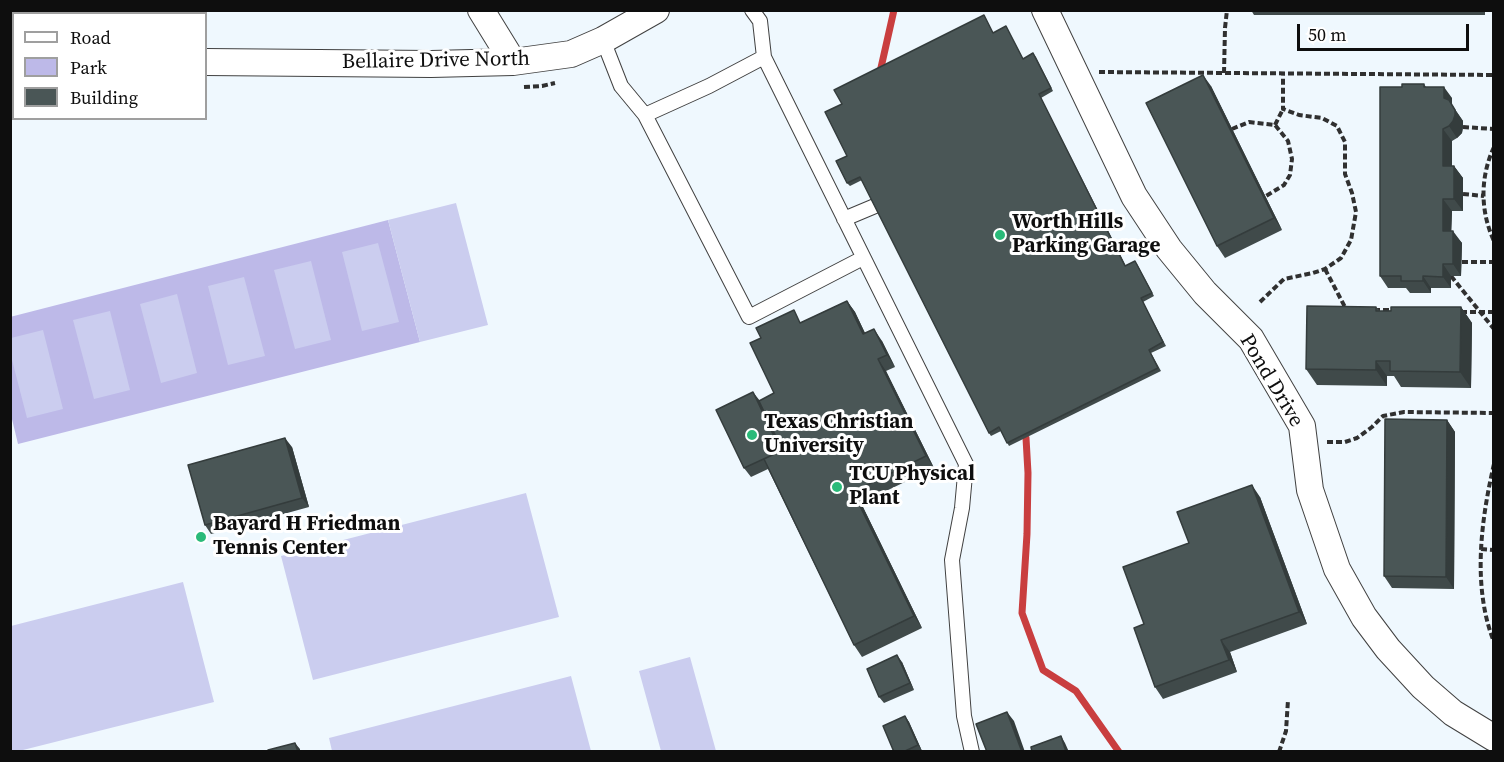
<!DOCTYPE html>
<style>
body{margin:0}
#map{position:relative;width:1504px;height:762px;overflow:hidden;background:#eff8fe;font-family:"Source Serif 4",serif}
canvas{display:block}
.frame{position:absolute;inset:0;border:12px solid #0e0e0e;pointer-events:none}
.legend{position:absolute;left:12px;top:12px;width:195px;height:108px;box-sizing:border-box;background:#fff;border:2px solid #9f9f9f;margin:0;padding:8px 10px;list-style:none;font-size:18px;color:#0e0e0e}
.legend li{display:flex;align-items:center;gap:12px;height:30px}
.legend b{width:30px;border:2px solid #9f9f9f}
.scale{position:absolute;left:1297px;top:24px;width:172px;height:27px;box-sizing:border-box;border:3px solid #0e0e0e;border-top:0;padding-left:8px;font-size:18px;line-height:21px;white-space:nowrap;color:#0e0e0e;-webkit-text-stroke:4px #fff;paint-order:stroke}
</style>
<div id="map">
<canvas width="1504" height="762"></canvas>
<div class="frame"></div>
<ul class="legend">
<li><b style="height:8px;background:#fff"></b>Road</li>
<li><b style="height:16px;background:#bdb9e8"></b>Park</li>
<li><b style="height:16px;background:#4a5656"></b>Building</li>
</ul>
<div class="scale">50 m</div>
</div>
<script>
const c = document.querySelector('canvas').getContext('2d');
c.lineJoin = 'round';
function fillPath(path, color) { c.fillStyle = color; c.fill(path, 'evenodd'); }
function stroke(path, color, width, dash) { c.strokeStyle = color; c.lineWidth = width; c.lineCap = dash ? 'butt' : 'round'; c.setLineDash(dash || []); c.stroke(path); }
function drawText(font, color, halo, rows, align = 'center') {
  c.font = font + ' "Source Serif 4",serif'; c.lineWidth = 6; c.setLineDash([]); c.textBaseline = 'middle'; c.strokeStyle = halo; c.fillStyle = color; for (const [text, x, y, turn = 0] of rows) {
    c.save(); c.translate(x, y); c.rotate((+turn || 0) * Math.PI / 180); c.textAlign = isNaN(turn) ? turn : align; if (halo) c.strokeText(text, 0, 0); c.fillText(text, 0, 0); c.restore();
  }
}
fillPath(new Path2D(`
 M388 220 420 342 18 444 11 415 10 317Z`), '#bdb9e8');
fillPath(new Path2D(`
 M456 203 488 325 420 342 388 220Z
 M378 243 399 322 362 331 342 252Z
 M311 261 331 340 295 349 274 270Z
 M244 277 265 356 228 365 208 286Z
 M177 294 197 373 161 383 140 304Z
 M110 311 130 390 94 399 73 320Z
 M43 330 63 409 27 418 11 356V338Z
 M526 493 559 617 313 680 281 556Z
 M183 582 214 702 19 751H11V626Z
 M690 657 716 751H661L639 671Z
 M571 676 591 751H332L329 738Z`), '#cbcdef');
stroke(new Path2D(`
 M881 74 880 72 894 10
 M1023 431 1026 438 1028 473 1027 534 1022 613 1043 670 1076 691 1119 752`), '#c93e3f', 7);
const service = new Path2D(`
 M752 10 760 21 764 57 966 464 962 508 952 560 964 716 972 752
 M603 40 621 86 645 115 749 317 863 258
 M645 115 709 86 764 57
 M844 219 875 206`);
const minor = new Path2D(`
 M481 10 513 62
 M1045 10 1134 196 1169 249 1205 293 1251 339 1302 426 1310 490 1337 569 1364 617 1388 649 1423 687 1453 713 1494 738
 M10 60H14
 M206 62 431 64 513 62 571 54 603 40 656 10`);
stroke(service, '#414141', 16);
stroke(minor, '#414141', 28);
stroke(new Path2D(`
 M1099 72 1494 75
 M1224 73 1225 28 1227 10
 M524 87 542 86 555 83
 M1275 125 1283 109
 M1463 127 1494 129
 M1232 129 1249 122 1275 125 1288 141 1292 159 1290 175 1284 185 1266 196
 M1494 147C1480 177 1480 211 1494 241
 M1463 194 1484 196
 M1462 262H1494
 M1325 269 1346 309
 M1451 276 1494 329
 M1260 302 1284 279 1313 273 1325 269 1341 258 1351 240 1356 212 1352 193 1345 174V142L1337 126 1322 118 1299 115 1283 109V74
 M1374 310H1394
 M1461 312H1494
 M1327 442H1345L1357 438 1372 427 1383 416 1404 412 1494 413
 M1494 464C1481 520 1472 587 1494 642
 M1481 549 1494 550
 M1279 752 1286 731 1288 700`), '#303030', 4, [6, 3]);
stroke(service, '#fff', 14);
stroke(minor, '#fff', 26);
fillPath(new Path2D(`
 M1251 10H1485V15H1254Z
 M984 15 993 33 1006 26 1023 59 1033 53 1036 57 1053 91 1041 98 1126 266 1137 264 1154 296 1143 302 1166 346 1151 353 1161 371 1009 446 1001 431 991 436 989 433 862 180 850 186 847 183V156L842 104Z
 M1424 84 1426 87 1452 98V105L1463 121V127L1462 133 1457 138 1452 141V166H1454L1463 178V211H1452L1451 231 1462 243 1461 276H1451V288H1431V293H1410L1406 288H1388L1380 276 1402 87Z
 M1211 86 1282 230 1225 258 1217 246Z
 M847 301 855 312 865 333 882 341 895 367 886 371 934 468 861 503 922 628 862 657 854 645 768 469 751 477 744 468 760 401 774 393 802 322Z
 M1376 307 1380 311 1461 307 1472 323 1471 388 1401 387 1394 376H1387V386L1317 385 1306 369Z
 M1447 420 1455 432 1454 589 1392 588 1384 576Z
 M292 447 309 507 211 534 205 525Z
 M1260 497 1307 624 1230 652 1237 672 1163 699 1155 687 1144 624 1189 543Z
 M902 662 914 690 884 703 879 697Z
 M905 716 909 722 922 751 894 752Z`), '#404a4a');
fillPath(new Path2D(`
 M1203 75 1211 86 1282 230 1274 218Z
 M1444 87 1452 98V105L1463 121V127L1462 133 1457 138 1449 126 1444 98Z
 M1039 94 1041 98 1127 269 1125 266Z
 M1443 129 1452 141V178L1443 166Z
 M1454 166 1463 178V211L1454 199Z
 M1443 199 1452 211 1451 243 1443 231Z
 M1453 231 1462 243 1461 276 1453 264Z
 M1443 264 1451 276V288L1443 277Z
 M1423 276 1431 288V293L1423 281Z
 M847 301 855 312 871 346 863 334Z
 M1461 307 1472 323 1471 388 1460 372Z
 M874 329 882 341 895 367 887 355Z
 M878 359 886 371 934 468 926 456Z
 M1376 361 1387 376V386L1376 370Z
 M753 392 760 401 788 460 781 451Z
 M1447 420 1455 432 1454 589 1446 577Z
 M285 438 292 447 309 507 302 498Z
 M1252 485 1260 497 1307 624 1299 612Z
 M853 492 861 503 922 628 914 616Z
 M1221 640 1230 652 1237 672 1229 660Z
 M897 655 902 662 914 690 910 683Z
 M1007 712 1014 721 1025 752H1022Z
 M905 716 909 722 922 751 918 745Z
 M1061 736 1065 743 1069 752H1066Z
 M295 743 300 749V752H298Z`), '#343c3c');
const building = new Path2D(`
 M984 15 993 33 1006 26 1023 59 1033 53 1051 88 1039 94 1125 266 1135 261 1152 293 1141 298 1163 342 1149 350 1158 368 1007 443 999 427 989 433 860 177 847 183 836 161 847 156 825 112 842 104 834 90Z
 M1203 75 1274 218 1217 246 1146 103Z
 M1402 84H1424V87H1444V98L1449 100 1455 110V115L1453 121 1449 126 1443 129V166H1454V199H1443V231H1453V264H1443V277L1423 276V281H1401V276H1380V87H1402Z
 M847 301 863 334 874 329 887 355 878 359 926 456 853 492 914 616 854 645 764 459 801 441 799 436 780 445 759 401 774 393 750 343 761 338 756 328 794 310 800 323Z
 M1307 306 1376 307V311H1391V307H1461L1460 372 1390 371V361H1376V370L1306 369Z
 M753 392 781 451 744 468 716 410Z
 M1385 419 1447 420 1446 577 1384 576Z
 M285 438 302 498 205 525 188 465Z
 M1252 485 1299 612 1221 640 1229 660 1155 687 1134 628 1144 624 1123 567 1189 543 1177 512Z
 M897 655 910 683 879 697 867 669Z
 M1007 712 1022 752H987L976 724Z
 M905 716 918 745 903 752H894L883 726Z
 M1061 736 1066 752H1032L1031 747Z
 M295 743 298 752H268V750Z`);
fillPath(building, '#4a5656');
stroke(building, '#343c3c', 1.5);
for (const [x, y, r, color] of [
 [1000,235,6,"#2aba79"],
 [752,435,6,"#2aba79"],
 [837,487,6,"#2aba79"],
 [201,537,6,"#2aba79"]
]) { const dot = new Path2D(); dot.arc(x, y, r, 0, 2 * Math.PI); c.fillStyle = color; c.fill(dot); stroke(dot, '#fff', 2); }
drawText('21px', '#0e0e0e', '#fff', [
 ["Bellaire Drive North",436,61,-1],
 ["Pond Drive",1271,381,59]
]);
drawText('bold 21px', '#0e0e0e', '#fff', [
 ["Worth Hills",1012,223],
 ["Parking Garage",1012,247],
 ["Texas Christian",764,423],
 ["University",764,447],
 ["TCU Physical",849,475],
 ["Plant",849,499],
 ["Bayard H Friedman",213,525],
 ["Tennis Center",213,549]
], 'left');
</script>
